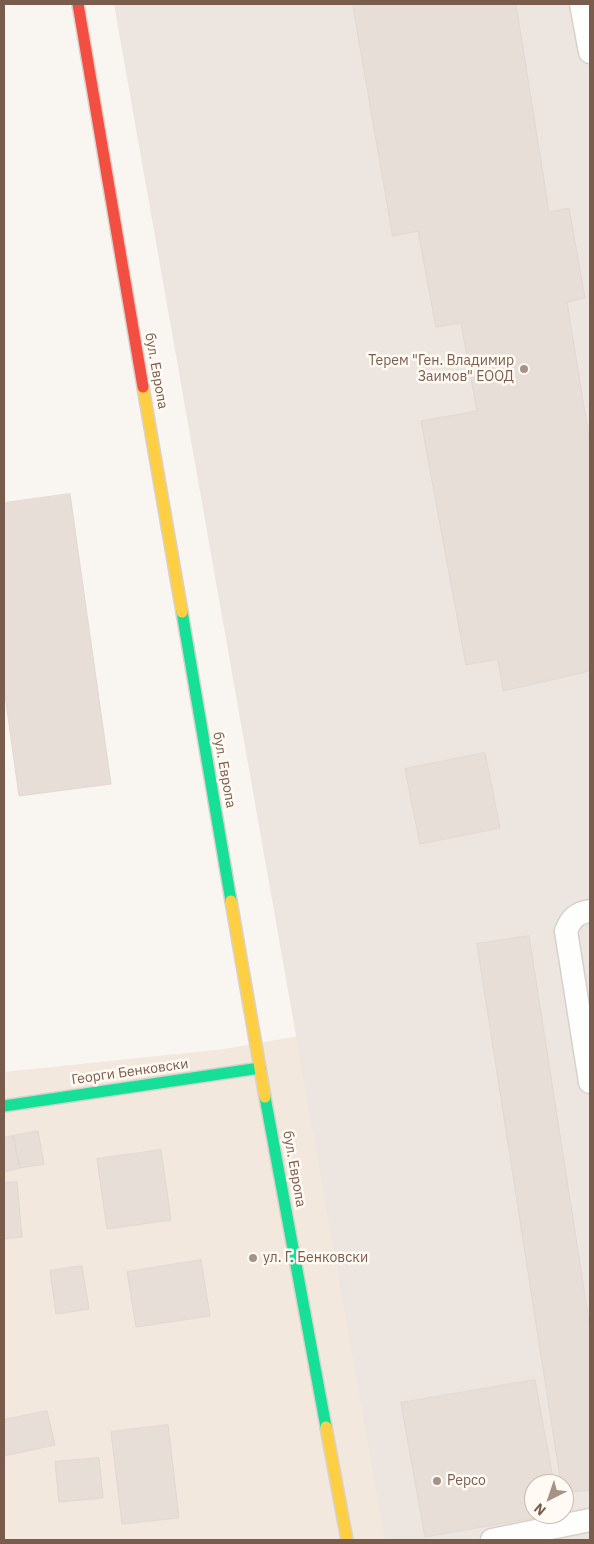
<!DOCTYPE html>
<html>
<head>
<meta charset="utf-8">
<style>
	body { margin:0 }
	#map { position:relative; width:594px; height:1544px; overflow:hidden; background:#f9f5f0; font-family:"IBM Plex Sans",sans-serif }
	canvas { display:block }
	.frame { position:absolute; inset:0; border:5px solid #7a5c4d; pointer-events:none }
	.north { position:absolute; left:524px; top:1474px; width:50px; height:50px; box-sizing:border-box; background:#fffaf3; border:1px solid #cabbb1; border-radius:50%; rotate:221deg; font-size:14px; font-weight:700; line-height:20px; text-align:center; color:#7a5c4d }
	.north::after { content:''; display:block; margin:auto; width:18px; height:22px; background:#a69286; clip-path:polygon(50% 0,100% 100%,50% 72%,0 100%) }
</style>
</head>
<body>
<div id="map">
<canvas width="594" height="1544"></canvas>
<div class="frame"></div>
<div class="north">N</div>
</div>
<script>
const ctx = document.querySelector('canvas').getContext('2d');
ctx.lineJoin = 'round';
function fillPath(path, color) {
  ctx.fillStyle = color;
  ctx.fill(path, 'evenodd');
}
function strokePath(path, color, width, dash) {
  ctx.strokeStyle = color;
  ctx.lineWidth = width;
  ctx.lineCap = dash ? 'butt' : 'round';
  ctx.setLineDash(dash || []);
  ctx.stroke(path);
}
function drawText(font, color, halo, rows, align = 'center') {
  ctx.font = font + ' "IBM Plex Sans",sans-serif';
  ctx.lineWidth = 5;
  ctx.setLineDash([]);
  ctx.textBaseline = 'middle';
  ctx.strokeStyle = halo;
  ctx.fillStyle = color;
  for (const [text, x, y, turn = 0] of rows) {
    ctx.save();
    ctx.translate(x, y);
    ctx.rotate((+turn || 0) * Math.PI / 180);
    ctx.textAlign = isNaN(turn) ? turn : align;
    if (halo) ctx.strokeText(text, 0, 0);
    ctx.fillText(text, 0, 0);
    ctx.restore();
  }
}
const residential = new Path2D(`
	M332,1030L415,1540H4V1072L225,1049Z`);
const industrial = new Path2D(`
	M114,4H590V1540H385ZM534,1484H564V1514H534Z`);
const building = new Path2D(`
	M353,4H516L549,212L569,208L585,298L567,302L590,444V671L503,691L498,659L466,665L421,421L477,411L461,323L436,327L418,231L393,236Z
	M70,494L111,784L19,796L4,688V503Z
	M485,753L500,828L420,844L405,769Z
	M529,936L590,1328V1490L564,1493V1484H561L477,944Z
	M38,1131L44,1164L20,1168L13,1136Z
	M13,1136L20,1168L4,1172V1138Z
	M161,1150L171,1220L107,1229L97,1159Z
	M17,1182L22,1237L4,1239V1183Z
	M201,1260L210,1316L136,1327L127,1272Z
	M82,1266L89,1309L56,1314L50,1271Z
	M535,1380L554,1484H534V1514H556L425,1537L401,1403Z
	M47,1411L55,1445L4,1456V1420Z
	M168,1425L179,1518L122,1524L111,1432Z
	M99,1458L103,1498L59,1502L55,1462Z`);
const lane = new Path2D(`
	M581,4L590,52
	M590,911C577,913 571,918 566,931L590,1082
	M492,1540L590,1520`);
const fast = new Path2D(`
	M182,612L231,901
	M265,1097L326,1427
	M4,1106L260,1068`);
const slow = new Path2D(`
	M143,387L182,612
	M231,901L265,1097
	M326,1427L347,1540`);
const jam = new Path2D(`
	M78,4L143,387`);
const markers = [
	[524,369,5,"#a69286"],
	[253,1258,5,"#a69286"],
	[437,1481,5,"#a69286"]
];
const poiNames = [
	["Терем \"Ген. Владимир",514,361,"right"],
	["Заимов\" ЕООД",514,377,"right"],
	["ул. Г. Бенковски",263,1258],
	["Pepco",447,1481]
];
const streetNames = [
	["бул. Европа",156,371,80],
	["бул. Европа",224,770,80],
	["Георги Бенковски",130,1072,-8],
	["бул. Европа",294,1169,80]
];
fillPath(residential, '#f2e8de');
fillPath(industrial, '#ede5e0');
fillPath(building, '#e6ded7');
strokePath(building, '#e2d8d2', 1);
strokePath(lane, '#d7d1cb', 25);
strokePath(fast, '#d9d2cb', 14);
strokePath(slow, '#d9d2cb', 14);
strokePath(jam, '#d9d2cb', 14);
strokePath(lane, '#fefefd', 22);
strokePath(fast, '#16e098', 11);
strokePath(slow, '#ffcf43', 11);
strokePath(jam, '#f24e42', 11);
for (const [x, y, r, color] of markers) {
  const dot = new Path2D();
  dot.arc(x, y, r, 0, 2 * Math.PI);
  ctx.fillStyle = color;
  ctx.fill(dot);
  strokePath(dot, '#fffaf3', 2);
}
drawText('14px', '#7a5c4d', '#fffaf3', poiNames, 'left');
drawText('14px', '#7a5c4d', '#fffaf3', streetNames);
</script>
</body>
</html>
